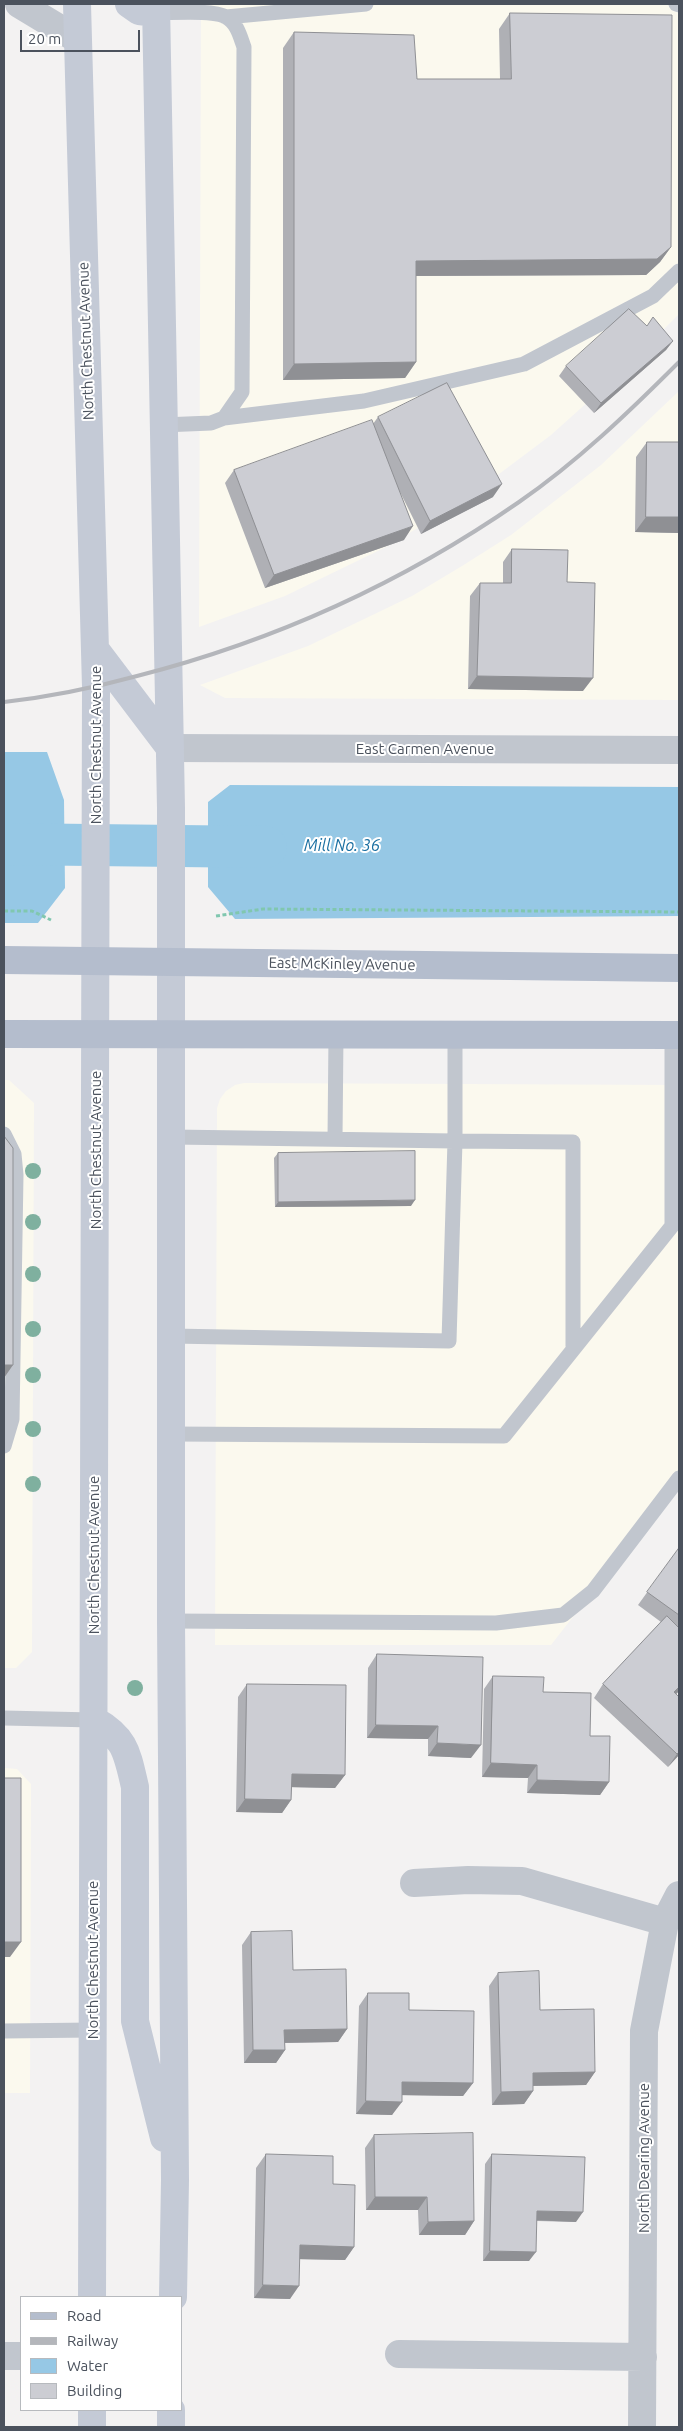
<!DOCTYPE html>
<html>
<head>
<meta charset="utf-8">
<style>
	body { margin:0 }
	#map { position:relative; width:683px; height:2431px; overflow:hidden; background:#f3f2f2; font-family:Ubuntu,sans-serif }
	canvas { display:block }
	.frame { position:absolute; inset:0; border:5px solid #4b525d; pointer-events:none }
	.legend { position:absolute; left:20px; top:2296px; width:162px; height:115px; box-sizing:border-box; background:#fff; border:1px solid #b7babe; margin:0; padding:6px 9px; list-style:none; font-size:15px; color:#4b525d }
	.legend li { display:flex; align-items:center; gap:10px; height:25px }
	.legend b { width:25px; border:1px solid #b7babe }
	.scale { position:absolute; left:20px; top:30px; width:120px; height:22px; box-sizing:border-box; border:2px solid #4b525d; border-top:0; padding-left:6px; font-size:15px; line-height:18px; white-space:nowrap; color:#4b525d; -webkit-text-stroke:4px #fff; paint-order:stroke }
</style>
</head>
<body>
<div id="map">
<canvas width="683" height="2431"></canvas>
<div class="frame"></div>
<ul class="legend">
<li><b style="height:6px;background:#b4bdcd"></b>Road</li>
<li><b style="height:6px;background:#b4b6bb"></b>Railway</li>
<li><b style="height:14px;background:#96c8e5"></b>Water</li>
<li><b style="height:14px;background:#cccdd3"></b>Building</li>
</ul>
<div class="scale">20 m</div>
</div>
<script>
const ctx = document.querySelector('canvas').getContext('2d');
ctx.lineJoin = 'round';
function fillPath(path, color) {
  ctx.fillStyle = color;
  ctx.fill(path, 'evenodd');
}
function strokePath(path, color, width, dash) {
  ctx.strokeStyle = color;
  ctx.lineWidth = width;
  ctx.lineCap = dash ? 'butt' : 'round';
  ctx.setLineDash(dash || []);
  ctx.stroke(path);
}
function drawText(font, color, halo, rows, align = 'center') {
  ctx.font = font + ' Ubuntu,sans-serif';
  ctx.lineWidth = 4;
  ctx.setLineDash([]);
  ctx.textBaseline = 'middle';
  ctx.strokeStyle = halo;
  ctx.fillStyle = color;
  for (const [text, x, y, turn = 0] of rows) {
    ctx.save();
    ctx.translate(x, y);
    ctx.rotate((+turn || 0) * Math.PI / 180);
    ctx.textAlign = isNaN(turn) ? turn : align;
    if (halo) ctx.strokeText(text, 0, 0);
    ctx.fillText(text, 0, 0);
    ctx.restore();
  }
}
const commercial = new Path2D(`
	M201,4H679V314L619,374L551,435L463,501L384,548L285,596L199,627Z
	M679,391V700L225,698L200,685L308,646L412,596L462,566L511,535L601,465Z
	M4,1080H9L34,1103L32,1652L16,1668H5V1768L17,1769L31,1784L30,2093H4Z
	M244,1083L679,1085V1481L551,1645H215L217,1108L220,1099L226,1091L235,1085Z`);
const water = new Path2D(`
	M4,752H47L64,800L65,888L38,923H4Z
	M230,785L679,787V916L235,919L208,887V802Z`);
const canal = new Path2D(`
	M4,844L266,847`);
const path = new Path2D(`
	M4,911H32L51,920
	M216,916L263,909L679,912`);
const service = new Path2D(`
	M676,4L679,5
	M156,13C173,13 213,9 226,17C237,23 240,36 244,47L242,392L224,418L211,423L163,425
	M226,17L366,4
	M224,418L364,401L524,364L653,296L679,271
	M455,1035V1141L573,1142V1346
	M4,1134L14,1154L16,1175L12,1419L4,1446
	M335,1139L336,1034
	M171,1336L449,1341L455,1141L172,1137
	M171,1434L504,1436L672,1226V1035
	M171,1621L496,1623L563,1615L593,1591L679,1478
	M4,1718L94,1720
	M4,2031L93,2030`);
const minor = new Path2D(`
	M19,4L77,39
	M170,748L679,750
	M414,1883L468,1880L522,1881L665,1922
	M399,2354L643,2357
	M4,2356H21
	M642,2427L644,2031L665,1922L679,1895`);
const secondary = new Path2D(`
	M77,4L96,687L92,2297
	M129,4L139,11L156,13
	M156,4L171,808V1621L175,2180L173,2297
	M95,649L170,748
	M94,1720C126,1738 127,1753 135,1787V2021L164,2138
	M92,2410V2427
	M171,2427V2410`);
const primary = new Path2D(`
	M4,960L679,968
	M4,1034L679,1035`);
const rail = new Path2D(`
	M4,702C49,697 93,688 137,676C274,641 402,583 519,502C577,462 629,412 679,362`);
const trees = [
	[33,1171],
	[33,1222],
	[33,1274],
	[33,1329],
	[33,1375],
	[33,1429],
	[33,1484],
	[135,1688]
];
const wall = new Path2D(`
	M510,13L671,247L660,262L646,275L416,276V362L405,378L283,380V48L294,32L417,79H500L499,29Z
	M647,326L673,341L666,350L594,413L559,376L566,366Z
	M378,417L493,497L421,534L400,492L404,540L265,588L225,483L234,470L373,424Z
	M647,442L679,533L635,532L636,457Z
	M512,549L567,582L583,691L468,689L470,596L480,583H503V562Z
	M278,1153L411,1206L275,1207L274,1158Z
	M679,1548V1691L676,1694L679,1697V1755L668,1767L594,1698L603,1684L661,1622L638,1605Z
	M377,1654L471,1758L428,1756V1739L367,1738L368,1668Z
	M493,1676L590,1736L609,1782L600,1795L527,1793L528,1778L482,1777L484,1689Z
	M247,1684L345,1775L335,1788L292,1787L291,1800L282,1813L236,1812L238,1697Z
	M251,1932L293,1970L347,2029L338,2042L285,2043V2050L276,2063H244L242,1945Z
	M498,1973L540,2010L595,2072L586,2085L533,2086V2091L524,2104L492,2105L489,1986Z
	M368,1993L409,2010L473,2083L463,2096L402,2095L392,2115L356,2114L359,2006Z
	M374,2135L474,2221L465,2235H419L418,2210H366L365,2148Z
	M266,2154L333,2184L354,2247L345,2260L300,2259L290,2299L254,2298L256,2168Z
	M492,2154L576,2222L537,2221L529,2261H483L485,2164Z`);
const shadedWall = new Path2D(`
	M671,247L660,262L646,275L405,276L416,261Z
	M673,341L666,350L594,413L601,403Z
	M416,362L405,378L283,380L294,364Z
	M502,484L493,497L421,534L430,521Z
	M646,517H679V533L635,532Z
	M413,526L404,540L265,588L274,575Z
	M477,676L593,678L583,691L468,689Z
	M415,1200L411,1206L275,1207L278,1202Z
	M4,1365H13L4,1378Z
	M679,1687V1691L665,1706L674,1692Z
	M376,1725L438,1726L428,1739L367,1738Z
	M437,1743L481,1745L471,1758L428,1756Z
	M679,1752V1755L668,1767L677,1754Z
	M491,1763L537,1765L528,1778L482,1777Z
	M292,1774L345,1775L335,1788L283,1787Z
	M537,1780L609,1782L600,1795L527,1793Z
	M245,1799L291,1800L282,1813L236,1812Z
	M4,1942H21L10,1957H4Z
	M347,2029L338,2042L275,2043L284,2030Z
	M253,2050H285L276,2063H244Z
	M595,2072L586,2085L524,2086L533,2073Z
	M402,2082L473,2083L463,2096L393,2095Z
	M533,2091L524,2104L492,2105L501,2092Z
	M366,2101L402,2102L392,2115L356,2114Z
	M375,2197H427L418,2210H366Z
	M537,2211L583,2212L576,2222L530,2220Z
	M474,2221L465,2235H419L428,2222Z
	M300,2245L354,2247L345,2260L291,2259Z
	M490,2251L536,2252L529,2261H483Z
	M263,2285L299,2286L290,2299L254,2298Z`);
const building = new Path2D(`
	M510,13L672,15L671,247L657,259L416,261V362L294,364V32L414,35L417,79H511Z
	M629,309L647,326L653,317L673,341L601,403L566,366Z
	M447,383L502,484L430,521L378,417Z
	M372,420L413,526L274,575L234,470Z
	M647,442H679V517H646Z
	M512,549L568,550L567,582L595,583L593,678L477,676L480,583H511Z
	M4,1136L13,1148V1365H4Z
	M415,1151V1200L278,1202V1153Z
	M679,1548V1615L647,1592Z
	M667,1616L679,1628V1687L674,1692L679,1697V1752L677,1754L603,1684Z
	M377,1654L483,1657L481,1745L437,1743L438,1726L376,1725Z
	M493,1676L544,1677L543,1692L591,1693L590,1736H610L609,1782L537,1780V1765L491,1763Z
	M247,1684L346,1685L345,1775L292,1774L291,1800L245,1799Z
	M4,1778H21V1942H4Z
	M292,1931L293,1970L346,1969L347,2029L284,2030L285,2050H253L251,1932Z
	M539,1971L540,2010L594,2009L595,2072L533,2073V2091L501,2092L498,1973Z
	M368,1993H409V2010L474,2011L473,2083L402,2082V2102L366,2101Z
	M473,2133L474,2221L428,2222L427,2197H375L374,2135Z
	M266,2154L333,2156V2184L355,2185L354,2247L300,2245L299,2286L263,2285Z
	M492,2154L585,2157L583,2212L537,2211L536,2252L490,2251Z`);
const streetNames = [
	["North Chestnut Avenue",86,341,-92],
	["North Chestnut Avenue",96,745,-90],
	["East Carmen Avenue",425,749],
	["East McKinley Avenue",342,964,1],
	["North Chestnut Avenue",96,1150,-90],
	["North Chestnut Avenue",94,1555,-90],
	["North Chestnut Avenue",93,1960,-90],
	["North Dearing Avenue",644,2158,-90]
];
const waterNames = [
	["Mill No. 36",342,846]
];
fillPath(commercial, '#fbf9ee');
fillPath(water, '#96c8e5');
strokePath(canal, '#96c8e5', 42);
strokePath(path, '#80c7af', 3, [4, 2.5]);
strokePath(service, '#c1c6ce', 15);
strokePath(minor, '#c1c6ce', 28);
strokePath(secondary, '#c4cad6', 28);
strokePath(primary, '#b4bdcd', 28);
strokePath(rail, '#b4b6bb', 4);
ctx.fillStyle = '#7fb09f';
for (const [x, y] of trees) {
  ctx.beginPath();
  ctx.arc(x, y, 8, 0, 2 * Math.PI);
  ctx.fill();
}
fillPath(wall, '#afb0b5');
fillPath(shadedWall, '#8f9094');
fillPath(building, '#cccdd3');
strokePath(building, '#8f9094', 1);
drawText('15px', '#4b525d', '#fff', streetNames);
drawText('italic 16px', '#1a6fa1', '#fff', waterNames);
</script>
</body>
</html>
